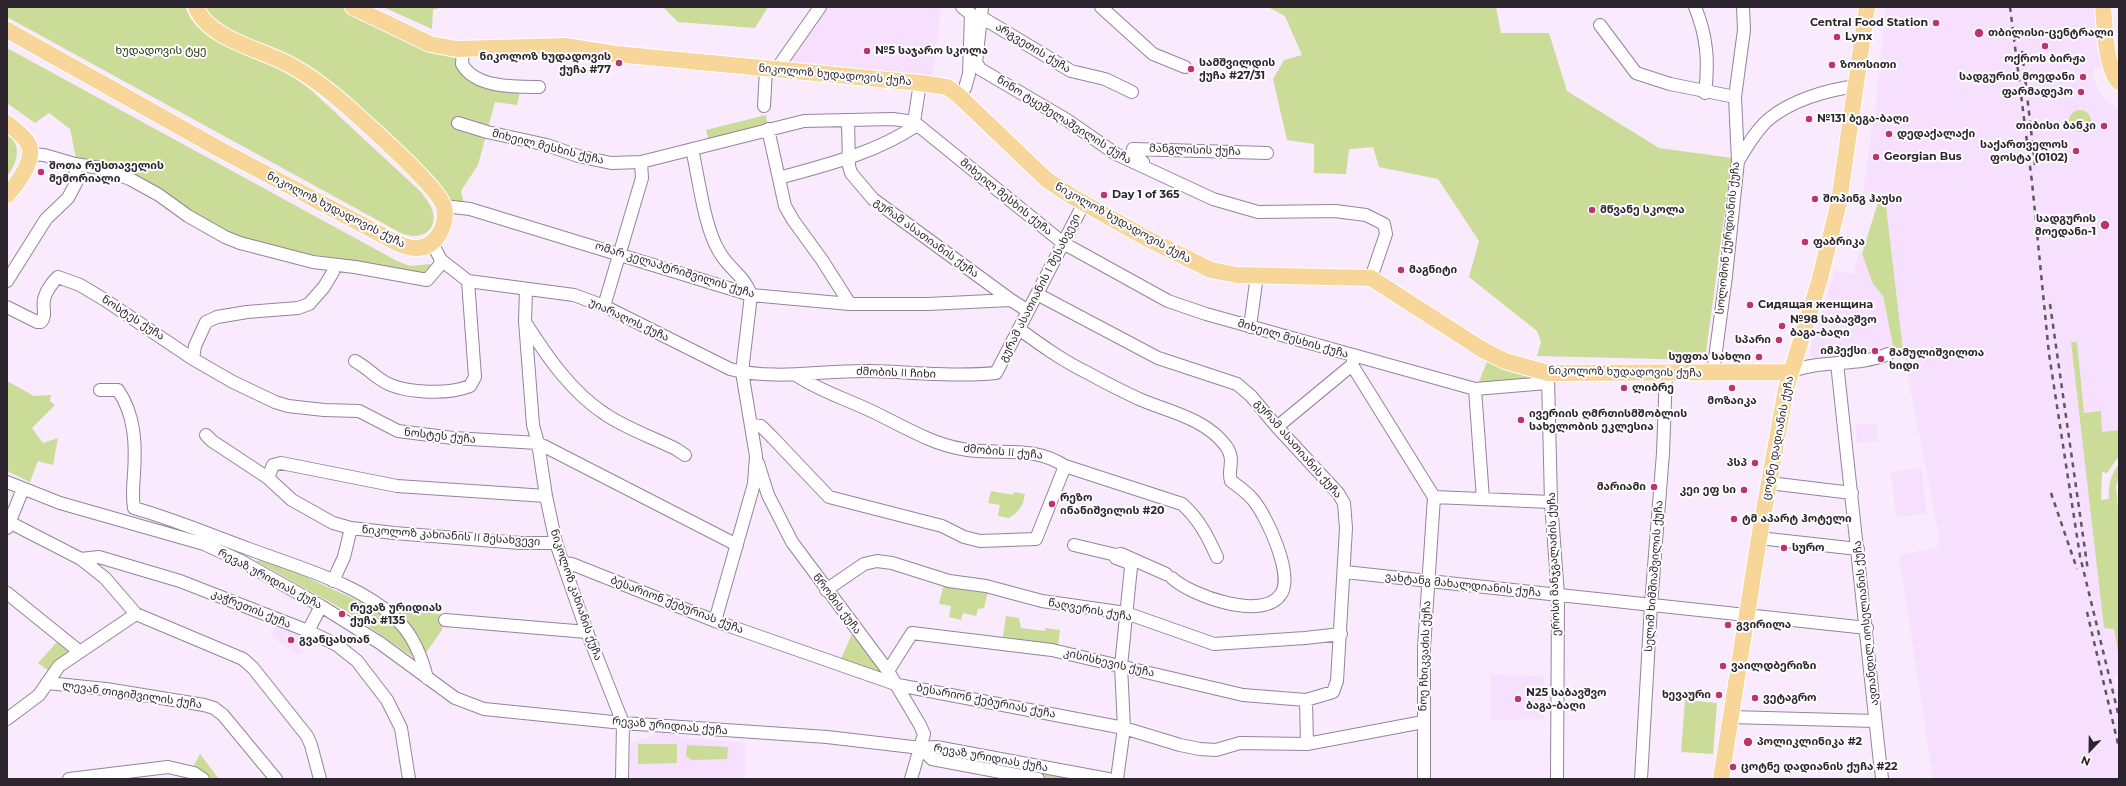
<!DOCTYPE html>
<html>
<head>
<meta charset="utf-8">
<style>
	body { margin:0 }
	#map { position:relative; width:2126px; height:786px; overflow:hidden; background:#f9eafe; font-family:Montserrat,sans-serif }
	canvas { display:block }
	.frame { position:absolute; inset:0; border:8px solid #2c252e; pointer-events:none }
	.north { position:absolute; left:2070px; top:730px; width:40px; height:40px; -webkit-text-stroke:3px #fdfdfd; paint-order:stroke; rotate:202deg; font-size:11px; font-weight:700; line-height:16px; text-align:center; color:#2c252e }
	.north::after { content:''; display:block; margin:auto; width:14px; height:18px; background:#2c252e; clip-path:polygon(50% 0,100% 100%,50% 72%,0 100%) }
</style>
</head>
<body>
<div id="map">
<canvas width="2126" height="786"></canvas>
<div class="frame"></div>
<div class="north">N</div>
</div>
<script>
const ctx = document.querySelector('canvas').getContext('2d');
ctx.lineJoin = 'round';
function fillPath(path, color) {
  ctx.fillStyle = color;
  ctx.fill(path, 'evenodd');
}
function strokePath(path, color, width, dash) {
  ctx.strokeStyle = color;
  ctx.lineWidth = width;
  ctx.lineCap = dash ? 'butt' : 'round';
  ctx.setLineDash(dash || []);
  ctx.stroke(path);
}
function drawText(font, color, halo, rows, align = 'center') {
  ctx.font = font + ' Montserrat,"Noto Sans Georgian",sans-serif';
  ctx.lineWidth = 4;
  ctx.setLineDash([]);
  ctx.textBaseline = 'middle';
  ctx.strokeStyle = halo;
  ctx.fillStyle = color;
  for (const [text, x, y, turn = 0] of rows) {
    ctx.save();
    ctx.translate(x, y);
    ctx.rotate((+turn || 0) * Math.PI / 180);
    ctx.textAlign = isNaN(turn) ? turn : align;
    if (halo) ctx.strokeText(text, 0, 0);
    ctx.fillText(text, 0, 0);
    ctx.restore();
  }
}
const built = new Path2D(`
	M824,7H941L933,77L790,64Z
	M1886,7H2100L2107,68H2094V78L2098,91L2104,99L2119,109V430L2102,432L2084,413L2077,342H2072L2104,628H2114L2119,657V673L2114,676L2119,698V779L1933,778L1899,555L1937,548L1939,537L1904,356L1817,360L1809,353L1835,270L1853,275L1859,253L1862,254L1873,284L1883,296L1893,348L1885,198L1878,202L1862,198L1876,104Z
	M1877,423L1878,441L1857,443L1856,425Z
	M1922,468L1927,514L1896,517L1891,471Z
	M276,624L308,638L302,648L304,650L300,654L297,655L292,650L271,637Z
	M1490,675L1543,676L1545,688L1544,719L1491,720Z
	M662,733L691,738L745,743V779H630L631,743Z`);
const green = new Path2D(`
	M7,7H185L191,19L201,30L292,76L310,89L422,193C425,198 430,204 432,209C439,232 420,241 401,233L7,17Z
	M196,7H353L456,49L465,69L521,87L517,105L495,102L478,165L461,191L464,204L447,206L342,98L235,40Z
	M383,7H441L433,10L432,29Z
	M663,7H768L755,28L678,22Z
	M1268,7H1496L1501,33H1549L1567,91L1659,148L1732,158L1705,360L1537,356L1541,342L1537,331L1469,277L1479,241L1438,179L1379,167L1373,147L1349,149L1346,174L1314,173V144L1287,140L1273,79L1284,60L1302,55L1285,16Z
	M7,48L397,261L410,266L430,264L432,267L424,274L275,248L242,239L76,158L70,129L49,113L35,123L7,103Z
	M2069 121a11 11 0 1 1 22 0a11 11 0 1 1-22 0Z
	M766,115L768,129L710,145L706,130Z
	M7,134C23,145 17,164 7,176Z
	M1885,198L1903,351H1894L1883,296L1873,284L1862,254L1878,202Z
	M2071,342H2077L2084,413L2101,411L2102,432L2119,430V456L2107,473L2102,472L2101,500L2109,499C2108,485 2111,474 2119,464V476L2116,486L2119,521V657L2114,629L2104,628Z
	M1489,357L1537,372L1536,382L1478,384Z
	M7,381L34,396L51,395L50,401L55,405L32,428L43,443L58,438L53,465L38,461L30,482L7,471Z
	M991,491L1013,495L1014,492L1025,494C1023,506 1020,511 1009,518L998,516L1000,505L988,503Z
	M266,559L376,609L398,627L419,661L346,611L256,561Z
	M944,583L988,591L984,608L978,609L976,616L963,613L961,620L949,617L951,606L939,604Z
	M368,595L403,609L444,615L442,630L425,654Z
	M1006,616L1019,618L1021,628L1045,631V628L1060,630L1058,645L1003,637Z
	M852,634L882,671L878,674L840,661Z
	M58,641L73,654L50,672L38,663Z
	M1685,700L1717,703L1713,754L1681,752Z
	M638,744H677V763L638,764Z
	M687,745L728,747L727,759L692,760L686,756Z
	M937,750L1089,779H1048L936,757Z
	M200,754L219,779H206L192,769Z`);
const minor = new Path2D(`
	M982,7L976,62L980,69L1067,120L1116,154L1213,199L1258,212L1335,211L1366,215L1384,224L1386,234L1371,278
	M1101,7L1153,54L1185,67
	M1695,7C1707,36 1709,62 1705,93
	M981,17L1071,71L1105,79L1132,92
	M1600,25L1636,73L1670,84L1735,97
	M463,50L462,64C475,88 515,87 539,87
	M776,70L820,7
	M958,95L965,88L969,74L971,14L962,7
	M764,106L766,69
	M848,120L849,166L851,173L873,199L1011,300
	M914,122L920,83
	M458,123L487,132L547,145L578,156L611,163L641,162L804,121L893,119L914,122L1063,243L1168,301L1206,314L1475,389L1547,383
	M768,129L785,206L793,220L822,260L850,304
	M692,149C699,179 704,228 720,253C730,270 744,275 751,295L742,372L756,456L754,484L715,621
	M30,154L44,155L75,164L100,168L130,179L159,195L188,216L225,237L240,243L313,262L355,267L427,280L439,266L441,260
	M1738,161C1747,147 1756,130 1769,119C1792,100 1827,90 1856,86
	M1143,162L1132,154L1133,149L1267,153
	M779,178C826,165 876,153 917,125
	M444,206L470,209L751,295L850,304H928L1011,300L1028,311
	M432,243L441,260L468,281L574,295L604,306L730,369C775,381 823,370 869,371C912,372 953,377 996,373L1084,203
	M7,281L46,219L68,198L76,183L75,164
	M526,289L525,321L533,425L538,443L546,496L556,543L587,632L623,723L622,779
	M604,306L642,178L641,162
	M7,307L37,322H41C47,315 42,308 44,300C45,293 52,282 58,277L80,285L105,300L193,359L233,382L275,402L288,406L324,410L359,411L398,431L453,438L538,443L737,545
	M525,322C546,355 571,392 605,414C625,428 654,438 676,449L685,455
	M1250,327L1257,275
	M1019,329C1041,345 1063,361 1088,373C1104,382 1122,391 1139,399C1169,412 1205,418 1226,446C1236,460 1227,470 1231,481C1239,487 1248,493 1254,501C1267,517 1294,575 1281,594C1263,622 1190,595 1172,578
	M193,359L195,346L206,322L217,317L247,312L298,308L309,304L324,287L333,272L334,265
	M355,361C366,367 371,373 380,379C400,394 448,395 470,386L475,377L468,281
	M1837,363L1880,763
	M1352,365L1434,497L1424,648V779
	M1790,372C1821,359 1857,367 1888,354
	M1713,373L1726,276L1738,161L1735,97L1744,30L1743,7
	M796,375C818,390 843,398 867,409C898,423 928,443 962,449C999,456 1031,444 1065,466L1182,504C1199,519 1208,537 1217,557
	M1548,377L1551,502L1558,595L1557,779
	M1475,389L1483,499
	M100,390H118C135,415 136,444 134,474C133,486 132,497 134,508C173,519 211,535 249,549C297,567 365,585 401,624C415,639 422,658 427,678
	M751,425L761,426L773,438L829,497L942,526L964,537L980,541L1036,539L1065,466
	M1277,427L1352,365L1354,358
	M206,435L212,441L268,478L292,500L333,523L351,528L394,533L520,543H556
	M758,463L768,495L792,542L888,671L920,725L924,734L911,779
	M268,478L273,465L281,463L397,486L546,496
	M7,482L60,503L204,544L241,561L321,606L380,643L455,698L484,709L623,723L827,737L921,748L936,747L1108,779
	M1769,483L1852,493
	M1434,497L1551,502
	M7,521L81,559L105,578L136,614L243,659L253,668L307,736L311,745L320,779
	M7,528L23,489
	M1759,538L1858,549
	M1074,545L1116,555
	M81,559L99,557L180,581L308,631L337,645L357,661L387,700L401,728L409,779
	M563,563L572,564L715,621L898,685L1124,728L1180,745L1200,749L1216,750L1240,743L1307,744L1423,722
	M1345,572L1867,628
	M333,581L344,557L351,528
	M826,590L864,564L877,561L892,563L949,581L986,586L1042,601L1126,613L1214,644L1305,638L1341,634
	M7,593L80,652
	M445,620L587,632
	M308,631L321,606
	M888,671L912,633L1052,650L1243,695L1306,700L1333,692L1337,681L1346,528L1344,503L1338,493L1277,427L1251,396L1237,384L1158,358L1037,294
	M47,683L106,689L204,705L214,708L223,715L276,779
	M1306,700L1307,744
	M1730,717L1875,721
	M7,719L39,695L59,666L136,614
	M921,748L932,759L1038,779
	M1881,768L1882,779
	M69,779L168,767L194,773L203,779
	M1117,779L1124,728L1121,666L1131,567L1129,563L1116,558V555L1121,554L1166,574
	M1641,779L1651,605L1663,453L1666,373`);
const major = new Path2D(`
	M353,7L430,44L456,49L565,46L616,54L920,83L947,87L958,95L1047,180L1073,197L1148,239L1211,270L1237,275L1371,278L1483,350L1505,361L1548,373L1790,372
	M2103,7C2105,26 2105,68 2119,82
	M7,30L221,150L395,242C402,245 408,248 415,248C436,249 448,225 444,207C439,187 366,124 348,107C330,91 312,77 292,66C264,50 207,39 196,7
	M7,123C14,129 25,136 29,145C35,161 17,184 7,195
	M1721,779L1759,538L1786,389L1819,282L1839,202L1867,7`);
const rail = new Path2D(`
	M2010,7L2032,182L2049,354L2080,556L2119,717
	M2022,51L2035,165
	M2050,304L2088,571
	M2051,493L2077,569
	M2087,612L2119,748`);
const markers = [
	[1936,23,4,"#bd336d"],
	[1979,33,5,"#bd336d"],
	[1837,37,4,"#bd336d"],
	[2045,46,4,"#bd336d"],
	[867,51,4,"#bd336d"],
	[619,63,4,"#bd336d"],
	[1832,65,4,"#bd336d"],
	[1191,69,4,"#bd336d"],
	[2083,77,4,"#bd336d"],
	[2081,92,4,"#bd336d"],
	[1809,119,4,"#bd336d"],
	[2104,126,4,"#bd336d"],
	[1889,134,4,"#bd336d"],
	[2076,151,4,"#bd336d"],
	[1876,157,4,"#bd336d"],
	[41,172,4,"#bd336d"],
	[1104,195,4,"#bd336d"],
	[1815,199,4,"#bd336d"],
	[1592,210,4,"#bd336d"],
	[2105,225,5,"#bd336d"],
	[1805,242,4,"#bd336d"],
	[1401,270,4,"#bd336d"],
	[1750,305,4,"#bd336d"],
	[1782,326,4,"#bd336d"],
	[1779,340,4,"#bd336d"],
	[1875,351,4,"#bd336d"],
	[1759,357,4,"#bd336d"],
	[1881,359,4,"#bd336d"],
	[1624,388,4,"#bd336d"],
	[1732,388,4,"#bd336d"],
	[1521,420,4,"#bd336d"],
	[1755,463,4,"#bd336d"],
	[1654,487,4,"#bd336d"],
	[1744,490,4,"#bd336d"],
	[1052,504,4,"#bd336d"],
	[1734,519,4,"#bd336d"],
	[1784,548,4,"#bd336d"],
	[342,614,4,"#bd336d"],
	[1728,625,4,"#bd336d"],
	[291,640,4,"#bd336d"],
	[1723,666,4,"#bd336d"],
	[1719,695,4,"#bd336d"],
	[1755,698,4,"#bd336d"],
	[1518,699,4,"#bd336d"],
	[1748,742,5,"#bd336d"],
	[1733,767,4,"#bd336d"]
];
const poiNames = [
	["Central Food Station",1928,23,"right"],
	["თბილისი-ცენტრალი",1988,33],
	["Lynx",1845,37],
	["№5 საჯარო სკოლა",875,51],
	["ნიკოლოზ ხუდადოვის",611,57,"right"],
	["ქუჩა #77",611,70,"right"],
	["ოქროს ბირჟა",2045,59,"center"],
	["სამშვილდის",1199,63],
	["ქუჩა #27/31",1199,76],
	["ზოოსითი",1840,65],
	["სადგურის მოედანი",2075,77,"right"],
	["ფარმადეპო",2073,92,"right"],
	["№131 ბეგა-ბაღი",1817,119],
	["თიბისი ბანკი",2096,126,"right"],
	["დედაქალაქი",1897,134],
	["საქართველოს",2068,145,"right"],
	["ფოსტა (0102)",2068,158,"right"],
	["Georgian Bus",1884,157],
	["შოთა რუსთაველის",49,166],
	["მემორიალი",49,179],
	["Day 1 of 365",1112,195],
	["შოპინგ ჰაუსი",1823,199],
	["მწვანე სკოლა",1600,210],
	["სადგურის",2096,219,"right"],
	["მოედანი-1",2096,232,"right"],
	["ფაბრიკა",1813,242],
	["მაგნიტი",1409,270],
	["Сидящая женщина",1758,305],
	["№98 საბავშვო",1790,320],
	["ბაგა-ბაღი",1790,333],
	["სპარი",1771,340,"right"],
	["იმპექსი",1867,351,"right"],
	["მამულიშვილთა",1889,353],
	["ხიდი",1889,366],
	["სუფთა სახლი",1751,357,"right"],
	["ლიბრე",1632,388],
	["მოზაიკა",1732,401,"center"],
	["ივერიის ღმრთისმშობლის",1529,414],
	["სახელობის ეკლესია",1529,427],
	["პსპ",1747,463,"right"],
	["მარიამი",1646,487,"right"],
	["კეი ეფ სი",1736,490,"right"],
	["რეზო",1060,498],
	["ინანიშვილის #20",1060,511],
	["ტმ აპარტ ჰოტელი",1742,519],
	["სურო",1792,548],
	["რევაზ ურიდიას",350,608],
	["ქუჩა #135",350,621],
	["გვირილა",1736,625],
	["გვანცასთან",299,640],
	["ვაილდბერიზი",1731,666],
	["N25 საბავშვო",1526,693],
	["ბაგა-ბაღი",1526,706],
	["ხევაური",1711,695,"right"],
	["ვეტაგრო",1763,698],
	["პოლიკლინიკა #2",1757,742],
	["ცოტნე დადიანის ქუჩა #22",1741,767]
];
const streetNames = [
	["არგვეთის ქუჩა",1033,48,31],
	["ნიკოლოზ ხუდადოვის ქუჩა",835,75,5],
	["ნინო ტყეშელაშვილის ქუჩა",1064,120,32],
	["მიხეილ მესხის ქუჩა",548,147,14],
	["მანგლისის ქუჩა",1195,150,2],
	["მიხეილ მესხის ქუჩა",1006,197,39],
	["ნიკოლოზ ხუდადოვის ქუჩა",336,210,27],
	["ნიკოლოზ ხუდადოვის ქუჩა",1123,223,29],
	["გურამ ასათიანის ქუჩა",926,238,36],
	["სოლომონ ქურდიანის ქუჩა",1728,238,-84],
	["ომარ კელაპტრიშვილის ქუჩა",675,270,17],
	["გურამ ასათიანის I შესახვევი",1040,288,-63],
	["ნოსტეს ქუჩა",133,318,33],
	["უიარაღოს ქუჩა",629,320,25],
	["მიხეილ მესხის ქუჩა",1293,339,16],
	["ნიკოლოზ ხუდადოვის ქუჩა",1625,372,1],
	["ძმობის II ჩიხი",896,373,2],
	["ნოსტეს ქუჩა",440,436,6],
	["ცოტნე დადიანის ქუჩა",1778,438,-79],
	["გურამ ასათიანის ქუჩა",1298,449,49],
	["ძმობის II ქუჩა",1003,452,5],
	["ნიკოლოზ კახიანის II შესახვევი",451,536,4],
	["ეროსი მანჯგალაძის ქუჩა",1554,564,-92],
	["სელიმ ხიმშიაშვილის ქუჩა",1654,576,-86],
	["რევაზ ურიდიას ქუჩა",270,579,28],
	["ვახტანგ მახალდიანის ქუჩა",1463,585,6],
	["ნიკოლოზ კახიანის ქუჩა",576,595,71],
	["წრომის ქუჩა",837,604,53],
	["ბესარიონ ქებურიას ქუჩა",677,605,21],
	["კაჭრეთის ქუჩა",251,609,22],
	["წაღვერის ქუჩა",1090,610,10],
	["ავთანდილ იოსელიანის ქუჩა",1866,623,-96],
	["ნოე ჩხიკვაძის ქუჩა",1425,656,-88],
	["კისისხევის ქუჩა",1109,663,13],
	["ლევან თიგიშვილის ქუჩა",132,695,8],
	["ბესარიონ ქებურიას ქუჩა",986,701,11],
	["რევაზ ურიდიას ქუჩა",670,726,5],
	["რევაზ ურიდიას ქუჩა",991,758,10]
];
const parkNames = [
	["ხუდადოვის ტყე",161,51]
];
fillPath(built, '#f6e0fe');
fillPath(green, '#cadc97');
strokePath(minor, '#95849a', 14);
strokePath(major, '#fff', 18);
strokePath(minor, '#fff', 12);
strokePath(major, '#f8d69a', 16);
strokePath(rail, '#5f5662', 2.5, [5, 5]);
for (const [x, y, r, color] of markers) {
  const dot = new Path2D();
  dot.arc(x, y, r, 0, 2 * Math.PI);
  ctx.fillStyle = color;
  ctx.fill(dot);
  strokePath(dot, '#fdfdfd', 1.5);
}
drawText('bold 11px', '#2c252e', '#fdfdfd', poiNames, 'left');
drawText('11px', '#2c252e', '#fdfdfd', streetNames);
drawText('11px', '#29300e', '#fdfdfd', parkNames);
</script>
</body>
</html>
